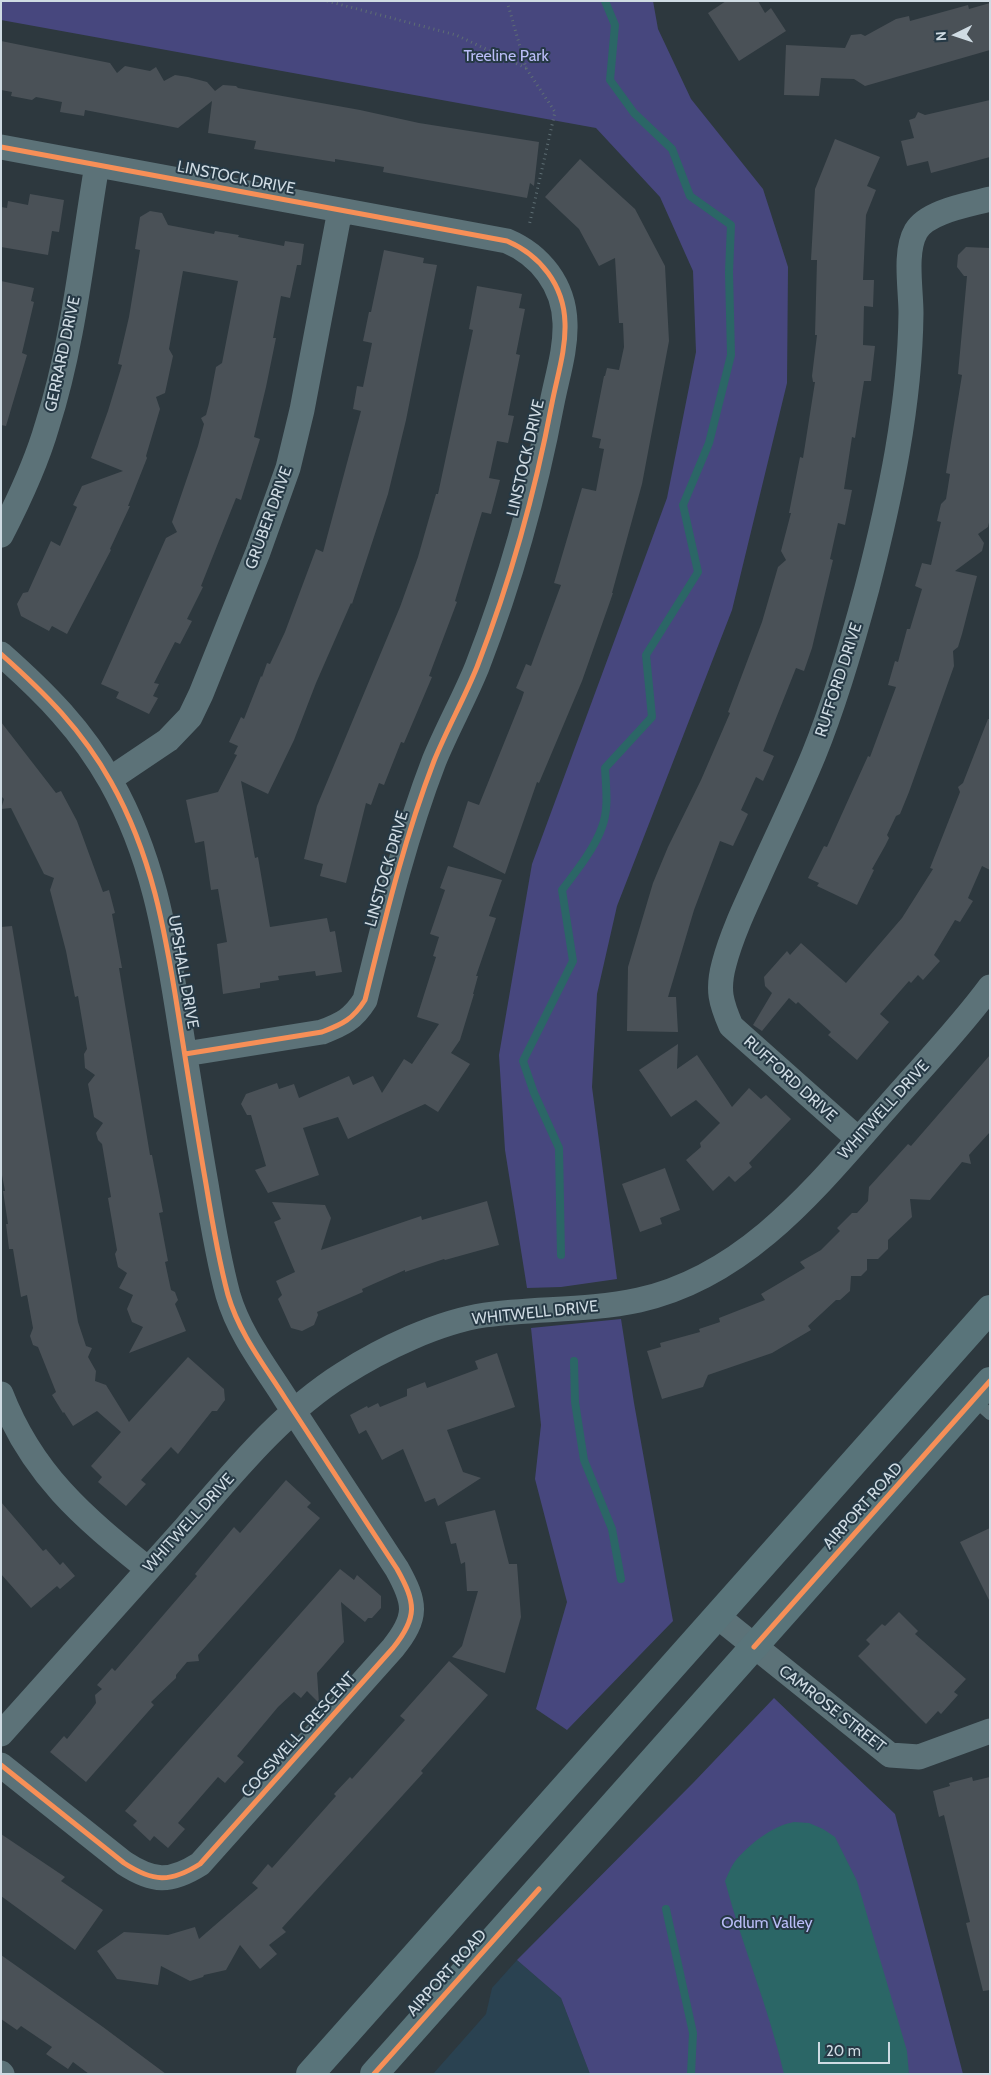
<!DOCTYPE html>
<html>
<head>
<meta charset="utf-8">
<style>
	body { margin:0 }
	#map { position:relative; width:991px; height:2075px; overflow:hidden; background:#2d383e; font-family:Cabin,sans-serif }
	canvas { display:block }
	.frame { position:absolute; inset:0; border:2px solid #cfdbe3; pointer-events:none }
	.north { position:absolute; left:931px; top:10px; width:50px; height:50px; -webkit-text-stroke:4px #263945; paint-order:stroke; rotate:266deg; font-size:14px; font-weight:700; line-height:20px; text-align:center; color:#cfdbe3 }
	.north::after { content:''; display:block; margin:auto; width:18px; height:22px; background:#cfdbe3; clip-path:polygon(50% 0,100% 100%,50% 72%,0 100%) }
	.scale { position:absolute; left:818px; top:2042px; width:72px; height:22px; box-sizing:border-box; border:2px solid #cfdbe3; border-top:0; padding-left:6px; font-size:15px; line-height:18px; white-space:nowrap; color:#cfdbe3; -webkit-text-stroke:4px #263945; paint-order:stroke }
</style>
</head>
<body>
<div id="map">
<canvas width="991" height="2075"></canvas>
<div class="frame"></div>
<div class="north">N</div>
<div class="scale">20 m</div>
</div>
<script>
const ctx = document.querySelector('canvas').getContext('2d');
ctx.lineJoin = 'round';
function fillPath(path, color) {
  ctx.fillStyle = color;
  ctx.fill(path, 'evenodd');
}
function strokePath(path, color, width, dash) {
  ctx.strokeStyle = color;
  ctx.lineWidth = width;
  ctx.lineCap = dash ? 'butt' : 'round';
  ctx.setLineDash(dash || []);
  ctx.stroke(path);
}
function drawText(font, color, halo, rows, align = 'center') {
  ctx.font = font + ' Cabin,sans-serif';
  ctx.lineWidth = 4;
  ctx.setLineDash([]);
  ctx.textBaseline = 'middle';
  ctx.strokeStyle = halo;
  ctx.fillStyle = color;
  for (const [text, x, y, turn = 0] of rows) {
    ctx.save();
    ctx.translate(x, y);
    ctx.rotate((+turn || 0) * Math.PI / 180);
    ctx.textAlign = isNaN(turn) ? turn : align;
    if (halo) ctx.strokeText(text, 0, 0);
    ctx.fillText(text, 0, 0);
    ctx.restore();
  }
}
const built = new Path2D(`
	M517,1960L561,1998L590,2074H433L486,2014L492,1988Z`);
const green = new Path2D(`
	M1,1H653L658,29L691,99L763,189L788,267L787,383L732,610L617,906L597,994L592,1087L617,1279L561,1287L527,1288L505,1150L499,1055L532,864L667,498L696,352L693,271L660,197L596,128L1,20Z
	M621,1319L634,1403L673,1621L567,1730L536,1709L567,1602L535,1479L541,1425L531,1328Z
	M774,1698L895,1814L963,2074H590L561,1998L517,1960L694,1782Z`);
const water = new Path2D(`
	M794,1822L809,1823L823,1829L835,1837L857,1881L907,2051L909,2074H784C769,2008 742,1946 725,1881C728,1875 731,1866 736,1860C751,1843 772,1826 794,1822Z`);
const stream = new Path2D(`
	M561,1255L559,1148L534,1093L523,1061L573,961L562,890C575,873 595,848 602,827C609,809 606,788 605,768L652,717L646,655L698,572L683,505L709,443L731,355L729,272L731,225L690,196L672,149L634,113L610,80L615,25L605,1
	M574,1361L575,1402L584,1460L612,1529L621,1579
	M666,1909L693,2033L691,2074`);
const building = new Path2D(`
	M726,1H758L765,13L771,8L786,31L739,61L708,13Z
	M990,3V50L865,86L854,79L821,78L819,96L784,95L786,45L845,48L851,35L861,34L865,36L896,19L909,16L910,21L968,5L969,9Z
	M1,41L110,63L117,73L125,66L150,71L156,67L164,81L175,75L188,77L207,82L215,91L223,85L236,86L238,88L360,110L419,123L539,142L534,186L530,183L527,198L383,172L384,167L335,159V162L254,149L256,141L208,133L212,101L178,128L85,110L84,116L60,112L62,102L36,97L32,100L11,96L12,92L1,90Z
	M990,100V157L931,173L928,161L907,166L901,141L914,138L909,120L915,118L918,112L925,115Z
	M835,139L880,157L867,186L876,190L866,215L863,280H874L873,307L864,306L863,345L875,346L871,381H864L855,438L852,437L844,489L852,490L845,525L838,523L830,559L833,560L812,648L804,671L796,668L763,751L774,756L763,781L756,777L741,810L748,814L733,846L720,841L694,910L668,997H676L678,1032L627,1031L628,967L653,883L668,847L701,780L730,713L728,712L762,622L778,567L786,560L781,551L791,513H789L800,457L803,458L815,382H813L812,376L817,335H815L817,260H811L815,189Z
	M580,159L635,209L665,266L669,341L642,484L612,593H613L582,681L539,783L537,782L505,874L453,847L468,801L479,805L521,701L524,692L516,688L526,664L531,666L561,585L554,583L582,488L596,491L604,449L599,448L601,439L592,437L604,376H605L607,368L619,370L624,347L623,323H619L615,258L599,266L579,229L545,197Z
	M30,194L64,200L59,232L52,231L48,255L1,247V207L7,208L8,201L28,205Z
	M150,211L162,213L168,225L214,234L215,231L239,235L238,237L284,246L285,241L304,244L301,265H297L290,298L281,296L273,338H276L266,387L254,437L260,439L241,500L236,498L201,586L203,587L187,619L192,621L180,644L175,642L154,683L159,684L153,696L158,698L149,714L116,698L119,692L101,684L166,538L177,532L172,522L198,446L204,424L201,418L206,415L209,404L216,367L222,363L238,281L183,271L169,349L173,356L165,393L156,397L160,409L146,456L147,458L128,506H130L110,549L111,550L67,634L52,626L49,631L21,616L17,604L23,593L28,592L51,541L60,546L77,507L73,505L82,486L123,471L91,458L108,411L122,365L118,364L129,317L140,250L135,249L140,217Z
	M966,247L990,248V518L988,527L978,534L984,543L982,551L955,571L977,576L962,634L958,647L953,651L954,666L909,792L900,814L896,816L887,835L889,838L885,846L872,869L874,870L857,905L817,886L819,883L808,878L824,846L827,847L868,756L870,757L896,687L888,685L895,661L898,662L907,629H910L922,589L915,586L922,563L931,565L941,522L937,521L941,504L946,499L950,474L946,473L962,375L958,374L967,276H964L957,267L958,255Z
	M384,250L424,258L423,263L437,265L406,420L388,494L352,604L351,603L316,683L294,740L268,794L241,781L255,858L258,857L270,927L327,918L330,932L335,931L342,972L316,976L315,971L278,976L279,980L260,983V988L223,994L217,944L227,942L218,889L211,890L204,841L195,843L186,800L218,792L237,755L234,754L238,746L229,742L241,717L244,719L261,676L262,677L267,663L270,664L285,632L316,549L323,552L361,411L353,409L357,386L363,387L372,343L363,341L369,312H371Z
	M1,281L34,288L31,301L34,302L22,353L27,355L6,426L1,425Z
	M477,286L522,294L519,308L525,309L516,354L520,355L508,415L514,416L508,443L497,441L489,478L500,480L491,514L482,512L455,601L457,602L429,676L432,677L404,743L401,742L384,785L379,783L371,805L366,803L346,883L320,876L323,864L304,859L317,806L400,607L418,557L436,494H438L473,330L469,329Z
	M988,719H990V870L982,866L968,898L973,901L960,922L955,920L934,955L940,961L923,980L918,975L911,983L909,981L880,1014L889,1022L857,1060L828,1035L831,1032L798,1002L796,1004L789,998L762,1031L753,1025L772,993L765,986L764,977L787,951L790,955L801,943L846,983L902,918L933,869L930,868L960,792L958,787L963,783Z
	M1,722L56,793L61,791L77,821L103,892L109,890L115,913L112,914L122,968H119L150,1155H152L163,1212L159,1213L168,1261L165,1262L171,1290L175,1292L178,1300L175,1304L186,1331L129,1353L143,1327L132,1322L127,1309L133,1295L119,1288L127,1273L118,1267L115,1254L117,1250L108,1198L111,1197L102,1144L98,1140L96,1133L103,1123L94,1117L88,1084L95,1075L85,1068L84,1054L87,1049L78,996L75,997L66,951L50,890L54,878L44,874L11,808L1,809L4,799L1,796Z
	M448,866L502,880L489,916L496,918L476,976H478L473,994H474L460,1040L451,1053L470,1064L438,1112L425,1104L348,1139L338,1117L303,1128L319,1175L268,1193L255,1170L266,1166L251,1115H247L241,1104L246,1094L277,1083L279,1089L294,1084L299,1098L349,1076L353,1085L373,1076L382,1093L404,1059L412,1064L439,1024L417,1017L436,957L433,956L439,937L430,934L445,890L440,888Z
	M12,926L78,1322L86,1346L92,1348L88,1357L96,1371L95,1381L106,1385L129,1422L188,1357L224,1389L225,1400L217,1411H212L178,1454L171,1447L141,1480L146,1484L126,1506L98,1482L102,1477L91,1466L121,1432L97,1411L73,1426L64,1412L63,1413L52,1395L56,1392L38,1347L33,1345L30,1336L33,1328L27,1295L21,1297L13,1249H9L6,1224H8L3,1191H5L1,1170V927Z
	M678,1044L677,1069L697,1055L732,1107L749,1088L761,1099L766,1095L791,1119L749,1163L752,1167L735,1182L729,1176L713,1191L686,1160L701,1147L700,1143L720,1123L696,1100L671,1117L639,1070Z
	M990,1055V1132L969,1155L971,1164L962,1162L930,1200L910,1199L912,1217L888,1240V1249L878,1259H867V1270L861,1276H851L850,1291L840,1300H836L808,1326L811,1330L772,1353L708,1375L703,1387L662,1399L647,1351L661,1347L660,1343L700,1332L699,1329L720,1322L719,1318L765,1300L761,1294L805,1268L800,1262L821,1250L840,1231L837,1228L852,1213H857L868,1201L869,1187L908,1144L911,1146Z
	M665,1168L680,1210L660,1218L662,1224L640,1232L622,1184Z
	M487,1201L499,1245L445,1260L444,1259L405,1272V1270L362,1289L363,1292L317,1312L318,1315L314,1325L302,1331L291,1328L278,1299L282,1295L276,1281L295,1272L274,1222L281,1219L272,1202L325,1205L331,1218L321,1250L421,1216L422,1220Z
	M497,1353L515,1407L447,1430L463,1472L481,1478L438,1506L435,1498L425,1502L403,1449L382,1460L366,1430L359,1434L350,1415L367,1406L368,1408L378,1403L380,1407L407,1396V1389L425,1382L427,1388L478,1369L475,1361Z
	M286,1480L311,1503L307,1507L320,1518L198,1655L199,1661L187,1662L176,1675V1678L151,1702L154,1705L86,1782L50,1752L64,1736L67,1739L91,1710L96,1703L95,1695L102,1689L97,1685L112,1668L115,1671L197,1576L195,1574L234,1527L240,1533Z
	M1,1502L43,1551L46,1549L60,1565L63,1562L75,1576L60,1589L57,1586L31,1608L1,1574Z
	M495,1510L509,1564H517L521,1617L505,1673L452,1657L462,1646L478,1591H467L465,1562L461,1564L456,1543L451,1544L445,1522Z
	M990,1528V1602L960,1542Z
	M340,1569L354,1580L357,1575L381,1596V1608L372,1618H368L365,1622L341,1602L344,1642L317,1673L319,1703L307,1691L301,1698L294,1692L278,1707L237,1756L244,1762L225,1783L218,1777L178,1823L185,1829L168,1848L154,1836L150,1841L133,1825L137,1821L125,1811Z
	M899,1612L918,1631L915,1634L966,1679L954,1692L958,1695L941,1714L938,1711L926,1724L858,1656L870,1644L866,1640L882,1624L885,1626Z
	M449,1661L488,1695L421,1771L423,1773L282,1928L286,1932L269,1945L277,1954L260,1969L240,1945L226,1970L204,1975L203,1977L190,1981L161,1966L158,1985L117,1979L97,1951L124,1932L168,1935L195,1927L199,1939L258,1888L252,1883L268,1864L272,1868L336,1796L334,1794L350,1777L352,1779L405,1720L400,1716Z
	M972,1777L973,1781L990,1777V1990L983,1991L966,1923L970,1922L960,1881L944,1815L939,1817L933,1791L950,1786L949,1783Z
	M1,1834L65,1877L61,1881L103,1910L75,1950L1,1896Z
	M1,1955L103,2027L166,2074H89L73,2062L68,2069L46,2054L52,2047L21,2026L17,2030L1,2019Z`);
const path = new Path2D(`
	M327,1L456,35L526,68
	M507,1L526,68L555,112L529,226`);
const service = new Path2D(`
	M973,1399L990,1414`);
const minor = new Path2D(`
	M1,147L507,241C540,255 564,285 565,323C566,350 557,377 552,403C535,493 510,582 477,667C464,699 447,729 434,761C404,839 385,919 365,1000C353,1019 343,1024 322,1032L185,1054
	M1,535C19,500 36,464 47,426C74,342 82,252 97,165
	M1,654C45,693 82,730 111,782C152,855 165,930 178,1012C187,1069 196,1127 206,1184C212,1221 218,1258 228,1295C239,1333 264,1365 285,1398C322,1455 360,1512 397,1569C416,1603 418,1617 393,1648L200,1864C170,1883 153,1882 124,1863L1,1765
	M110,779L168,740L190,717L201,694L258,552L288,468L302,410L340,210
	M858,1139L731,1026C721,1003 717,990 724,964C731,937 744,909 756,883C775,840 796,798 814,754C836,700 852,644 867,588C890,499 910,405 911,313C911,289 904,252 916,231C928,211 969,205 990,199
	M1,1394C32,1474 83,1517 148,1569
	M717,1616L890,1755L919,1757L990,1731
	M1,1734C63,1665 124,1596 186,1527C233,1473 281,1413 343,1374C382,1349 438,1322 485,1315C536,1308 588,1311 639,1300C748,1276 819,1184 889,1105C923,1066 959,1029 990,987
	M1,2073L2,2074`);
const secondary = new Path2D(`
	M310,2074L990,1309
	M374,2074L990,1381`);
const cycleway = new Path2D(`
	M1,147L507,241C540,255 564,285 565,323C566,350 557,377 552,403C535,493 510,582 477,667C464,699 447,729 434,761C404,839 385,919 365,1000C353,1019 343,1024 322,1032L185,1054
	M1,654C45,693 82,730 111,782C152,855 165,930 178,1012C187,1069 196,1127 206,1184C212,1221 218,1258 228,1295C239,1333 264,1365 285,1398C322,1455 360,1512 397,1569C416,1603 418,1617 393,1648L200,1864C170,1883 153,1882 124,1863L1,1765
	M754,1647L990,1381
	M374,2074L539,1889`);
const parkNames = [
	["Treeline Park",506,56],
	["Odlum Valley",767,1923]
];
const streetNames = [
	["LINSTOCK DRIVE",236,178,11],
	["GERRARD DRIVE",63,354,-78],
	["LINSTOCK DRIVE",526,458,-77],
	["GRUBER DRIVE",269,518,-70],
	["RUFFORD DRIVE",839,680,-72],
	["LINSTOCK DRIVE",387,869,-74],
	["UPSHALL DRIVE",183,972,80],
	["RUFFORD DRIVE",790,1079,42],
	["WHITWELL DRIVE",884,1110,-48],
	["WHITWELL DRIVE",535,1313,-6],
	["AIRPORT ROAD",863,1506,-48],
	["WHITWELL DRIVE",189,1523,-48],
	["CAMROSE STREET",832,1709,38],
	["COGSWELL CRESCENT",299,1735,-48],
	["AIRPORT ROAD",447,1973,-48]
];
fillPath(built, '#2a4251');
fillPath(green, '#47477e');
fillPath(water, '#2b6666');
strokePath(stream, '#2b6666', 8);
fillPath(building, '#4a5157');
strokePath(path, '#5e6e74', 3, [1, 4]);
strokePath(service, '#5c7278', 12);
strokePath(minor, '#5c7278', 25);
strokePath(secondary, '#59747a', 28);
strokePath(cycleway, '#f78f57', 5);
drawText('16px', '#babdf7', '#263945', parkNames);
drawText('16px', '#cfdbe3', '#263945', streetNames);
</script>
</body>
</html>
